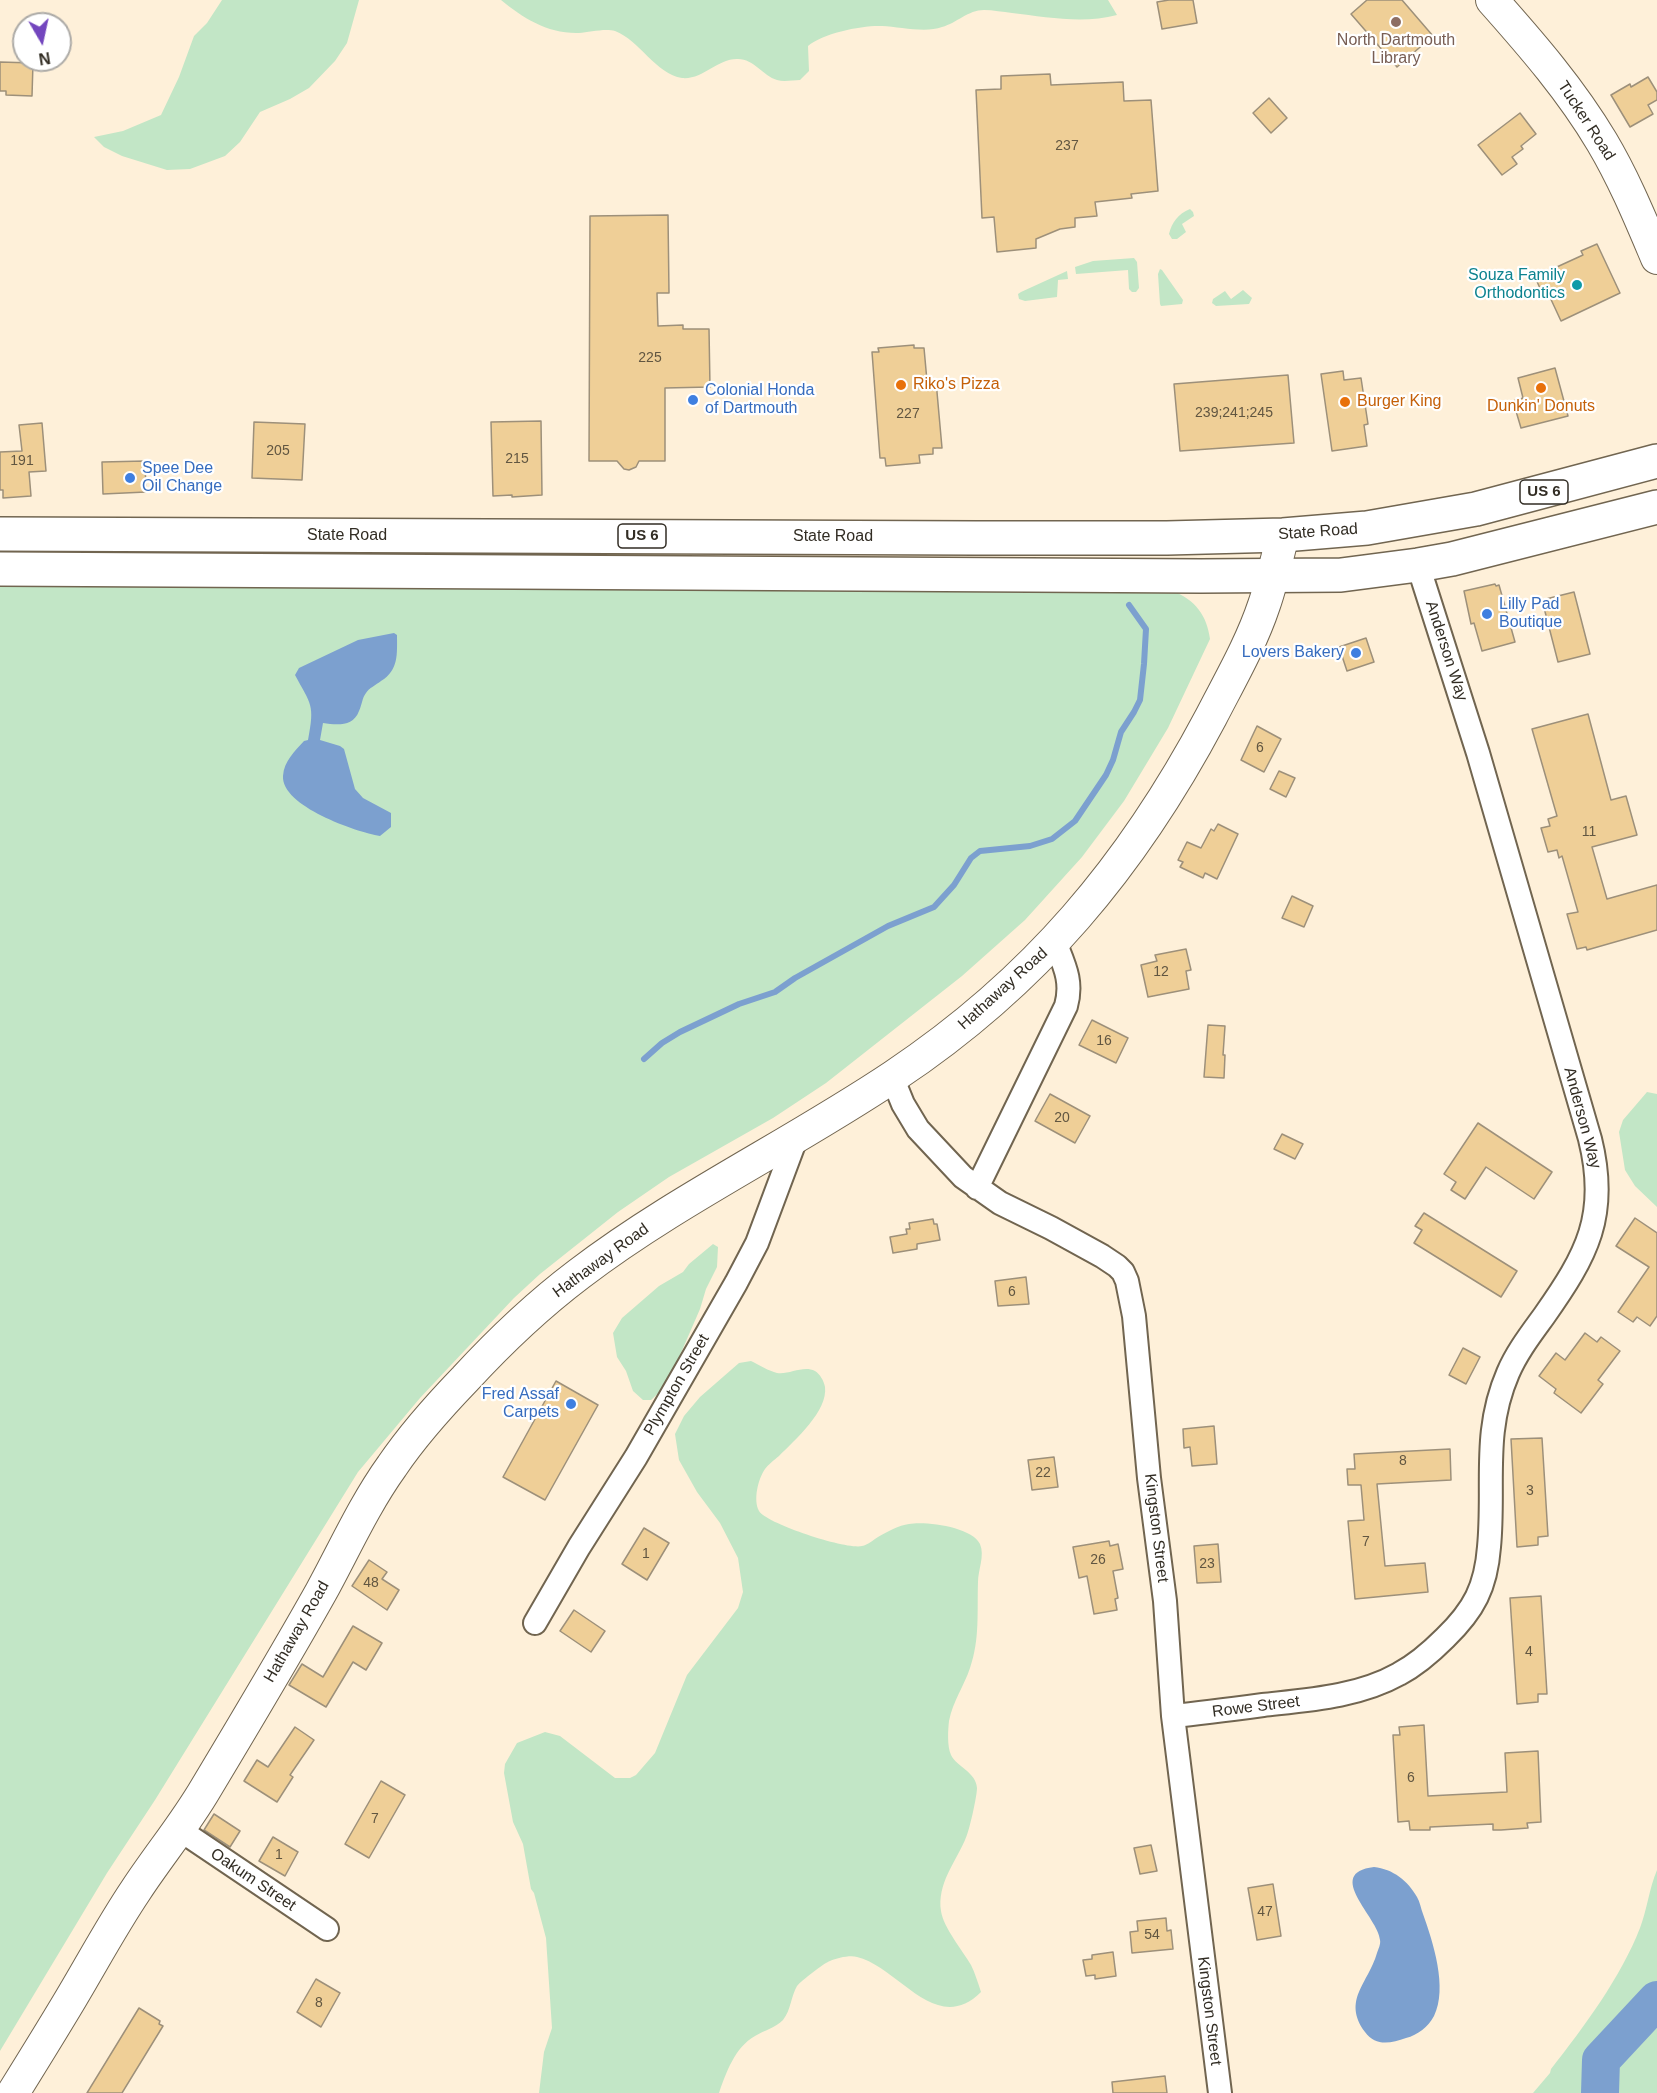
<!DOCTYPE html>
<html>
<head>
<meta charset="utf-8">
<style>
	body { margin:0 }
	#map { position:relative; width:1657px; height:2093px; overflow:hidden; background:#fef0d9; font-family:Arial,sans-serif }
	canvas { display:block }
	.north { position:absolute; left:12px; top:12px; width:60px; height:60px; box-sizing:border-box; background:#fff; border:2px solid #adaba7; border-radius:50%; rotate:171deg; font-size:16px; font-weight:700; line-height:24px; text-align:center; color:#322d24 }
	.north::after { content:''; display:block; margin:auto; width:21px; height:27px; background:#7346be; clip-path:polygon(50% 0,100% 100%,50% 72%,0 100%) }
</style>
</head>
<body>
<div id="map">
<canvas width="1657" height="2093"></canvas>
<div class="north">N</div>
</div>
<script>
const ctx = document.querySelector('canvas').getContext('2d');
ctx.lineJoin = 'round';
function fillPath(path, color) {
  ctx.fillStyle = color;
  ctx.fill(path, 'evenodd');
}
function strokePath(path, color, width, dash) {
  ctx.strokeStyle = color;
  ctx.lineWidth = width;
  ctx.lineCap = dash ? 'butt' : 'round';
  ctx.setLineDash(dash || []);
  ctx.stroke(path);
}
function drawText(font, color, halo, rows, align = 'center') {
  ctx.font = font + ' Arial,sans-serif';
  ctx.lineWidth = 4.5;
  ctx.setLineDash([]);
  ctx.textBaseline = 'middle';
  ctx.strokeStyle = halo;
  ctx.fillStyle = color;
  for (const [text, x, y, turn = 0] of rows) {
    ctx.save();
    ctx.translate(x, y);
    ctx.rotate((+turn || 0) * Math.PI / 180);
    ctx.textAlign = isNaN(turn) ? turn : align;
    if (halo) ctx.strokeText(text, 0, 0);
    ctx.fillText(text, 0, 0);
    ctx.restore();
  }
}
const green = new Path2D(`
	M222,0H359L347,43L335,61L309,88L290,99L260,112L240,142L225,156L190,169L167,170L122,156L104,147L94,137L123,131L161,115L179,77L194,36L207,23Z
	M501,0H1108L1117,15C1083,24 1046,17 1012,13C1003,12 993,10 984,10C968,10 957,23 942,27C926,33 900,27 882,26C863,25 823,33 808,46L809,71L800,80C793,80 784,82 777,80C763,76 754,59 738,59C718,58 703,80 682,78C656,74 639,40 615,31C606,28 589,32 579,33C548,34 523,18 501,0Z
	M1190,209L1193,212L1194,216L1182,224L1186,232L1177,239H1172L1169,234C1172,222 1178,214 1190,209Z
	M1134,258L1137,262L1139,288L1136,292H1132L1129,289L1128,270L1076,274L1075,267L1093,261Z
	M1160,269L1162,270L1183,300L1182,304L1161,306L1160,304L1158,274Z
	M1067,271L1068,279L1058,280L1057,297L1025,301L1019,299L1018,294L1021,292Z
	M1243,290L1252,298L1249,304L1216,306L1212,303L1213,299L1225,291L1231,299Z
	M0,583L1173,591C1195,600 1207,615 1210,639L1168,728L1124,801L1082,857L1025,920L962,976L826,1083L773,1118L669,1177L618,1212L540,1274L514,1298L420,1398L358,1472L155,1800L107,1873L0,2051Z
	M1647,1092L1657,1094V1207L1635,1186L1625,1170L1619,1132L1623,1120Z
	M713,1244L718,1247L717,1267L706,1289L700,1309L667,1385L651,1400H643L633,1391L626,1371L617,1357L613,1333L622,1318L659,1286L683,1272L689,1264Z
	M751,1361C759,1365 769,1371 777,1373C789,1375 803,1365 815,1371C820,1374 824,1381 825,1387C828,1411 795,1440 779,1456C774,1460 768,1465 765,1469C758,1479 753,1500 759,1511C767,1524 847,1550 862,1546C868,1545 873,1540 878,1537C887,1532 899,1525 909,1524C926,1521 972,1527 980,1544C985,1556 978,1570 978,1582C977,1612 980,1639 970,1668C964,1686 953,1701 949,1721C948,1730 947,1746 951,1755C957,1767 976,1772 977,1788C977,1796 969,1833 965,1840C955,1863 937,1884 941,1911C943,1927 963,1951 971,1965C975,1973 978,1983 981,1992C936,2037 899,1967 857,1957C850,1955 837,1958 830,1961C824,1963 801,1981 797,1986C791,1996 791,2010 783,2020C775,2028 765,2030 755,2036C735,2047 726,2073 719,2093H539L544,2052L552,2028L546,1938L534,1893L531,1889L523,1844L513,1822L504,1773L505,1764L517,1743L545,1732L560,1736L615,1778H630L636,1775L655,1753L687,1675L738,1608L743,1592L738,1558L720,1523L697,1492L679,1460L675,1434L684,1416L700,1397L739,1363Z
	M1657,1870V2093H1533L1550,2073L1551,2069C1584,2027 1621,1977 1640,1928C1647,1910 1649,1889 1657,1870Z`);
const water = new Path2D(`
	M394,633L397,635C397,654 399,670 381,681C376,685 369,688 366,693C362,698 362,705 359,711C353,727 337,725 323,723L320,740L340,746L344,749L355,789L363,798L391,813V827L380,836C356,832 281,806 283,776C284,761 295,751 304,741L308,740C315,704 311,705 295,675L299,668L358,640Z
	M1374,1867C1393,1869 1408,1881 1417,1897C1420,1902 1421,1909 1423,1914C1433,1942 1448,1988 1434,2016C1428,2027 1418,2035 1406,2038C1391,2043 1376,2047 1365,2032C1342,2000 1368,1984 1377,1953C1378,1950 1381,1944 1380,1940C1379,1918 1323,1873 1374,1867Z`);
const stream = new Path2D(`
	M644,1059L662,1043L680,1032L739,1004L775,992L795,978L888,926L934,907L954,885L971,858L980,851L1030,846L1052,839L1075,821L1106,775L1113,760L1121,732L1134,712L1140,700L1144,664L1146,629L1129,605`);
const river = new Path2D(`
	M1600,2093L1601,2060L1657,2000`);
const building = new Path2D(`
	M1169,0H1193L1197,23L1162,29L1157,2Z
	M1367,0H1402L1433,36L1397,67L1351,14Z
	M0,62L33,63L32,96L6,95V91H0Z
	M1050,74L1051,85L1123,82L1124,101L1151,100L1158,191L1131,194L1132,198L1095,202L1097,216L1075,218V227L1060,229L1036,239V248L997,252L994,217L982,218L976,90L1001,89V76Z
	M1648,77L1657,92V100L1648,105L1653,114L1630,127L1611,95L1630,84L1631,87Z
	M1269,98L1287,118L1271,133L1253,113Z
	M1520,113L1536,134L1521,146L1523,149L1512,157L1517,164L1502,175L1478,145Z
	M668,215L669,293H657L658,326L683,325V329H709L710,387L665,388V461H639L636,467L629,470L624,469L617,461H589L590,216Z
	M1597,244L1620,293L1561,321L1548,293L1543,295L1535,277L1583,255L1581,251Z
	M914,345V348H924L927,381H936L942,448H933V454L919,455L920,463L886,466L885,458H880L872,352H879L878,348Z
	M1555,368L1568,416L1521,428L1513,401L1523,398L1518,378Z
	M1343,371L1344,380L1361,378L1368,424L1364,425L1367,446L1332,451L1321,374Z
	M1288,375L1294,443L1180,451L1174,384Z
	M541,421L542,495L512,497V495L493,496L491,422Z
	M254,422L305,424L302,480L252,478Z
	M42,423L46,471L29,472L31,496L3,498V490H0V452L22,451L19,425Z
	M145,461L146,492L103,494L102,462Z
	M1495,584L1496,586L1499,585L1515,642L1482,651L1474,623L1471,624L1464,591Z
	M1574,592L1590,654L1558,662L1542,600Z
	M1366,638L1374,662L1347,671L1339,647Z
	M1588,714L1611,800L1626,796L1637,835L1592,847L1607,899L1657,885V930L1587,950L1586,947L1577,949L1567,914L1578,912L1562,856L1559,858L1557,850L1548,852L1541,828L1550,826L1548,819L1557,816L1532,729Z
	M1257,726L1281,739L1264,772L1241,760Z
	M1279,771L1295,778L1286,797L1270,789Z
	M1218,824L1238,834L1217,879L1205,873L1203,878L1180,867L1183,862L1178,860L1187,842L1201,848L1211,829L1214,831Z
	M1292,896L1313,906L1304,927L1282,918Z
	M1186,949L1191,970L1186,971L1189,989L1148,997L1141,965L1157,961L1155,955Z
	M1092,1020L1128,1038L1116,1063L1079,1045Z
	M1208,1025L1225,1026L1223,1055H1225L1224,1078L1204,1077Z
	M1050,1094L1090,1116L1075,1143L1035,1121Z
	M1478,1123L1552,1172L1534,1199L1486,1167L1465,1199L1451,1190L1456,1182L1444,1174Z
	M1282,1134L1303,1144L1295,1159L1274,1149Z
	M1424,1213L1517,1271L1501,1297L1414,1243L1422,1230L1415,1226Z
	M1635,1218L1657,1233V1316L1650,1326L1637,1317L1633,1322L1618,1312L1649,1267L1616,1246Z
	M933,1219L934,1224H937L940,1240L917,1244V1249L893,1253L890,1237L907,1234L906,1229H910L909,1223Z
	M1026,1277L1029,1304L998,1306L995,1281Z
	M1585,1333L1597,1342L1601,1337L1620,1351L1598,1380L1603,1384L1581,1413L1554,1393L1556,1389L1539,1376L1556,1353L1565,1360Z
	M1463,1348L1480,1357L1466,1384L1449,1375Z
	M556,1381L598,1405L545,1500L503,1477Z
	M1214,1426L1217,1464L1192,1466L1190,1447L1184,1448L1183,1429Z
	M1542,1438L1548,1536L1538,1537V1545L1517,1547L1511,1439Z
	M1450,1449L1451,1480L1377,1484L1385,1566L1425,1563L1428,1592L1355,1599L1348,1521L1364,1520L1361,1485H1348L1347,1469H1355L1354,1454Z
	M1054,1457L1058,1487L1032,1490L1028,1460Z
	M644,1528L669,1543L647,1580L622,1564Z
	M1109,1541L1110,1546L1118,1544L1123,1569L1113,1571L1118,1598L1115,1599L1117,1610L1094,1614L1087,1576L1079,1578L1073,1547Z
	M1218,1544L1221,1582L1197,1583L1194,1546Z
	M369,1560L387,1572L382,1579L399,1590L387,1610L352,1586Z
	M1541,1596L1547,1694H1538V1702L1517,1704L1510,1598Z
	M574,1610L605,1631L591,1652L560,1631Z
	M353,1626L382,1643L366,1670L353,1662L326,1707L289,1685L302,1664L323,1677Z
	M1424,1725L1428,1796L1507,1792L1505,1753L1538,1751L1541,1822L1527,1823L1528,1828L1501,1830H1493V1824L1430,1827V1830H1410L1409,1821L1398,1822L1393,1735H1400L1399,1727Z
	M295,1727L314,1740L290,1775L293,1777L277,1802L244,1781L257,1760L268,1767Z
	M381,1781L405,1795L369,1858L345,1844Z
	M214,1814L240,1831L230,1847L204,1830Z
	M273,1837L298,1852L285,1876L259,1861Z
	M1151,1845L1157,1871L1140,1874L1134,1848Z
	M1273,1884L1281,1936L1257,1940L1248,1888Z
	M1166,1918L1167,1931L1171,1930L1173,1949L1132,1953L1130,1932L1138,1931L1137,1921Z
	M1113,1952L1116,1976L1095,1979V1975L1086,1976L1083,1960L1092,1959V1955Z
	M316,1979L340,1993L321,2027L297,2012Z
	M139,2008L160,2021L159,2024L163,2026L122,2093H87Z
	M1165,2076L1167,2093H1113L1112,2082Z`);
const minor = new Path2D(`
	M892,1077L903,1104L918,1129L963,1177L1000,1203L1051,1228L1102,1256L1117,1266L1123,1272L1127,1281L1134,1316L1149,1478L1165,1601L1173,1716L1220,2093
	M977,1188L1066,1006C1073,981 1064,965 1055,942
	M535,1623L579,1547L636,1457L736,1283L757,1243L797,1136
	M1173,1716C1203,1713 1233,1709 1263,1705C1308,1700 1358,1697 1399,1674C1416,1665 1431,1652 1445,1638C1474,1610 1486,1587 1489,1547C1495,1485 1482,1433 1508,1373C1517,1352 1531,1334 1544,1316C1587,1255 1609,1215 1590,1139L1478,753L1418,565
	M180,1830L327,1929`);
const secondary = new Path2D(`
	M1492,0C1532,45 1571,90 1602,142C1624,179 1640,218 1657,258
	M13,2093C31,2064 49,2035 67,2005C90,1967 111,1927 136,1890C159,1855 185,1824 206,1788C245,1723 284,1658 321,1592C344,1550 364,1505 392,1466C413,1435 439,1406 465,1379C500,1341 538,1305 579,1274C676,1200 791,1145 894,1076C1035,982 1132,866 1211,717C1230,680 1251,644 1264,605C1272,582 1277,558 1283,535`);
const primary = new Path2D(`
	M0,534L975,538H1167L1283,535L1367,528L1476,509L1657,461
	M0,569L1201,576L1341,575L1418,565L1452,559L1657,507`);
const markers = [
	[1396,22,6,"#8d6e63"],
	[1577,285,6,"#0f9aa8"],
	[901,385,6,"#e8710a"],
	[1541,388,6,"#e8710a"],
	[693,400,6,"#3f7fe0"],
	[1345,402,6,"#e8710a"],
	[130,478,6,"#3f7fe0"],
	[1487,614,6,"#3f7fe0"],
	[1356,653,6,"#3f7fe0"],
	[571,1404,6,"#3f7fe0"]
];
const numberNames = [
	["237",1067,146],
	["225",650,358],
	["239;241;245",1234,413],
	["227",908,414],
	["205",278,451],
	["215",517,459],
	["191",22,461],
	["6",1260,748],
	["11",1589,832],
	["12",1161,972],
	["16",1104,1041],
	["20",1062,1118],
	["6",1012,1292],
	["8",1403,1461],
	["22",1043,1473],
	["3",1530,1491],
	["7",1366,1542],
	["1",646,1554],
	["26",1098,1560],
	["23",1207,1564],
	["48",371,1583],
	["4",1529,1652],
	["6",1411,1778],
	["7",375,1819],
	["1",279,1855],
	["47",1265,1912],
	["54",1152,1935],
	["8",319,2003]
];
const shields = [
	[1544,492,48],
	[642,536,48]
];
const shieldNames = [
	["US 6",1544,492],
	["US 6",642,536]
];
const educationNames = [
	["North Dartmouth",1396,41],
	["Library",1396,59]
];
const streetNames = [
	["Tucker Road",1586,121,57],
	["State Road",1318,532,-4],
	["State Road",347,536],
	["State Road",833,537],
	["Anderson Way",1446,651,72],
	["Hathaway Road",1003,989,-42],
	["Anderson Way",1582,1118,75],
	["Hathaway Road",601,1261,-36],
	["Plympton Street",677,1385,-60],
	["Kingston Street",1156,1528,83],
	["Hathaway Road",297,1632,-60],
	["Rowe Street",1256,1707,-7],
	["Oakum Street",253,1880,34],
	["Kingston Street",1209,2011,83]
];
const cultureNames = [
	["Souza Family",1565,276],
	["Orthodontics",1565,294]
];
const foodNames = [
	["Riko's Pizza",913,385],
	["Burger King",1357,402],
	["Dunkin' Donuts",1541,407,"center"]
];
const shopNames = [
	["Colonial Honda",705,391],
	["of Dartmouth",705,409],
	["Spee Dee",142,469],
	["Oil Change",142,487],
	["Lilly Pad",1499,605],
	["Boutique",1499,623],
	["Lovers Bakery",1344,653,"right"],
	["Fred Assaf",559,1395,"right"],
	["Carpets",559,1413,"right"]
];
fillPath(green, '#c2e6c6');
fillPath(water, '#7ca0cf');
strokePath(stream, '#7ca0cf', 6);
strokePath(river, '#7ca0cf', 38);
fillPath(building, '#efcf97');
strokePath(building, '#9d907a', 1.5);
strokePath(minor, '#716550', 26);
strokePath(secondary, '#716550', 34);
strokePath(primary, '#716550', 36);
strokePath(minor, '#fff', 22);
strokePath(secondary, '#fff', 32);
strokePath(primary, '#fff', 33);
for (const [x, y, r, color] of markers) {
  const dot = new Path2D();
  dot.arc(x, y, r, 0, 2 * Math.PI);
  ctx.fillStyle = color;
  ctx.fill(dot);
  strokePath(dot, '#fff', 2);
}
drawText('14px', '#615641', null, numberNames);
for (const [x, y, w] of shields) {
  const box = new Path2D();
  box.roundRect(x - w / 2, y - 12, w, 24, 4.5);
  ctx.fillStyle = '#fff';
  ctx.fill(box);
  strokePath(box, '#322d24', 1.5);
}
drawText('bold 15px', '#322d24', null, shieldNames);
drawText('16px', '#785e54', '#fff', educationNames);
drawText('16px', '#322d24', '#fff', streetNames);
drawText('16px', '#0d838f', '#fff', cultureNames, 'right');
drawText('16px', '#c56008', '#fff', foodNames, 'left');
drawText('16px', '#366cbe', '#fff', shopNames, 'left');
</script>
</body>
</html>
